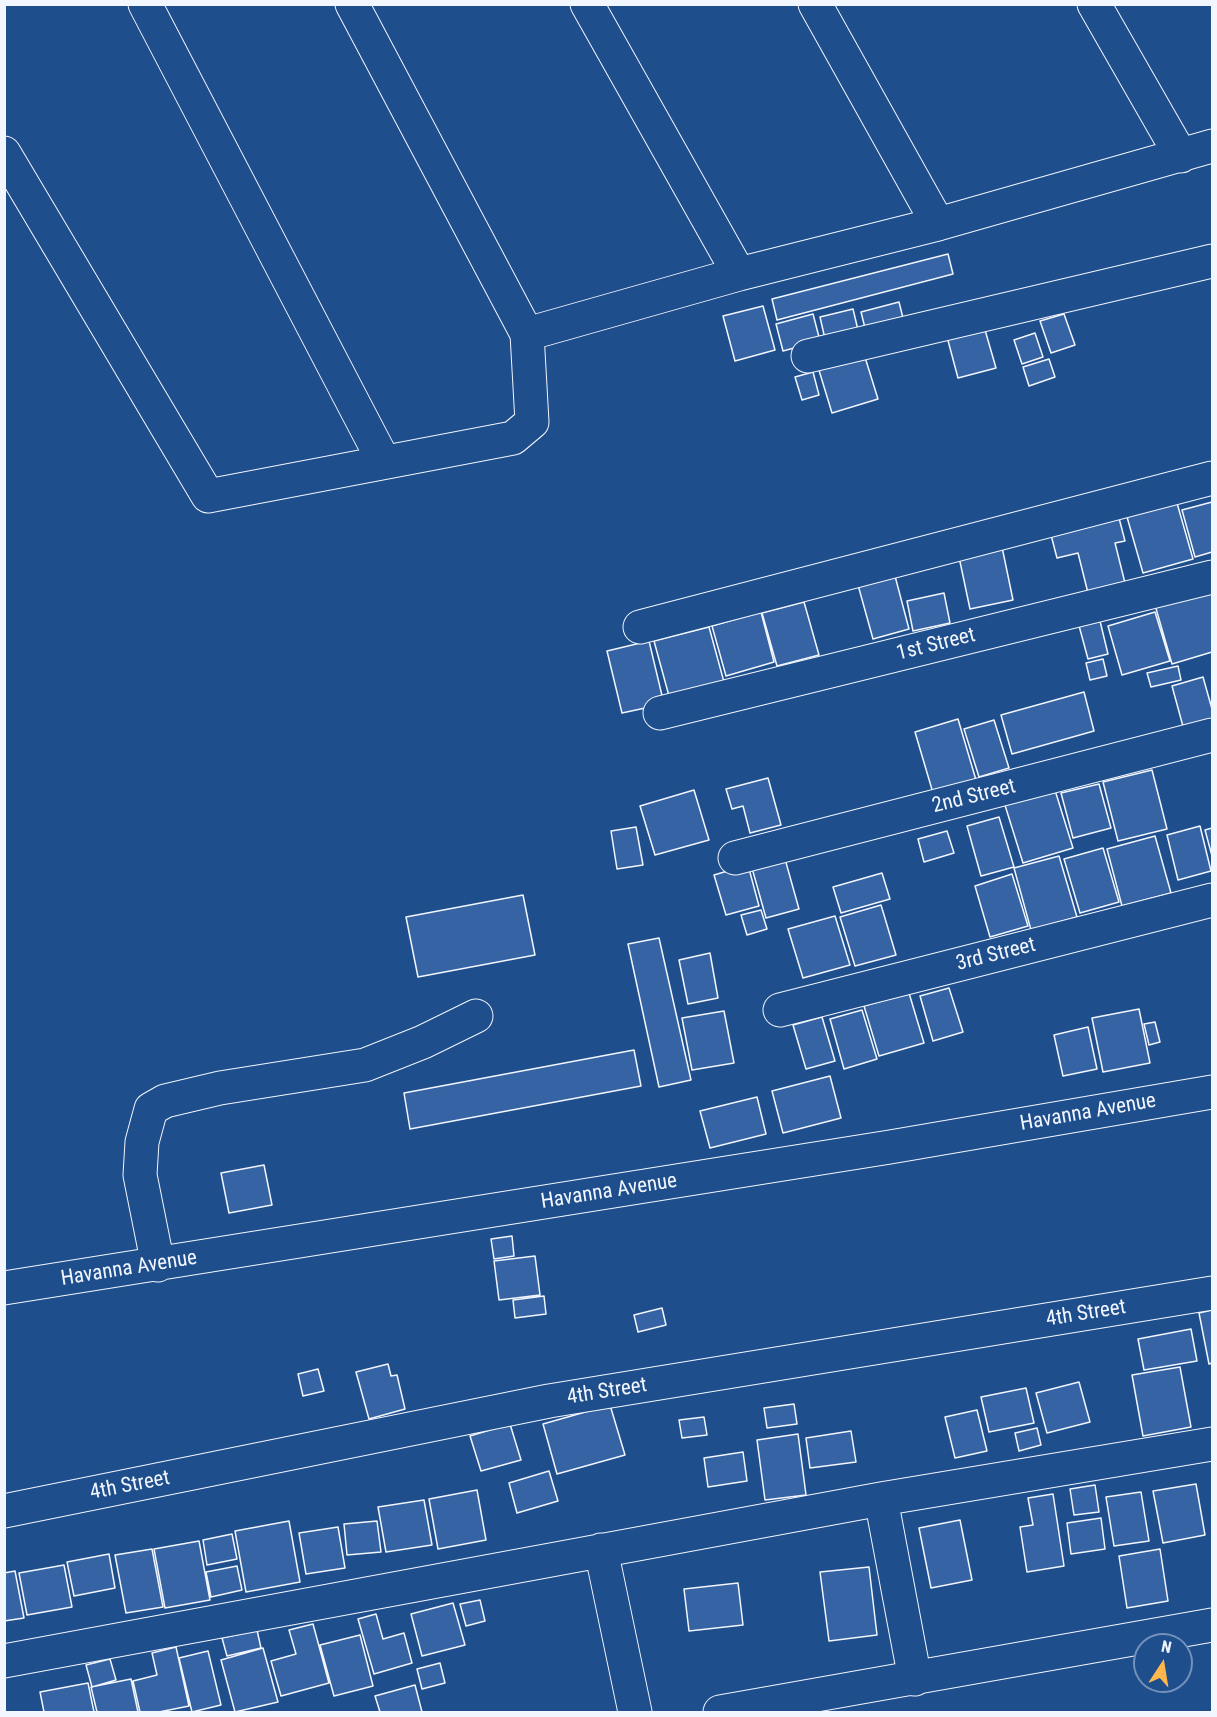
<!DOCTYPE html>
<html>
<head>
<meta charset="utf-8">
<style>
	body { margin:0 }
	#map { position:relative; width:1217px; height:1717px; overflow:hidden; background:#1f4e8c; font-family:"Roboto Condensed",sans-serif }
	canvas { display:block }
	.frame { position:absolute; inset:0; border:6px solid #f2f6ff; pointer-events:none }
	.north { position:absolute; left:1133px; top:1633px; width:60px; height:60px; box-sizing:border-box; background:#1f4e8c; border:2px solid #7391ba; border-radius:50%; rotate:12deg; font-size:16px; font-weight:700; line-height:24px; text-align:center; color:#f2f6ff }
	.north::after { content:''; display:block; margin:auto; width:21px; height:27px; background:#ffb74d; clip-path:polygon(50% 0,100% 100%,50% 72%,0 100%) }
</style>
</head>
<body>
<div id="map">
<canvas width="1217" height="1717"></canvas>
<div class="frame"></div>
<div class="north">N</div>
</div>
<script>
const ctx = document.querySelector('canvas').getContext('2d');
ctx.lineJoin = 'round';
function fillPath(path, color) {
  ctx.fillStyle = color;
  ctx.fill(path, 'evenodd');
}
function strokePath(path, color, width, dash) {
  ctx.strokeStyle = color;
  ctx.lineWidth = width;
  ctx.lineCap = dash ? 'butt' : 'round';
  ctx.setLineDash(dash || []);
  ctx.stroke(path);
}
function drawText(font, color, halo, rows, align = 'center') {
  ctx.font = font + ' "Roboto Condensed",sans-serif';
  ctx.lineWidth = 4.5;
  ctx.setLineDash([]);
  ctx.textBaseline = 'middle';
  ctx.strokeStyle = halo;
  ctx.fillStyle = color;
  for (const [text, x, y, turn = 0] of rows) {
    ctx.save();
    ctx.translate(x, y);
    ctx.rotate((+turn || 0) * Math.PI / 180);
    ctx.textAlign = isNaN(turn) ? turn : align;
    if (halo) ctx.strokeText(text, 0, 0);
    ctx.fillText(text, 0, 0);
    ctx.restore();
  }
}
const building = new Path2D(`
	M948,254L953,274L777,320L772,299Z
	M899,302L904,322L866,332L861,312Z
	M763,306L775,350L735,361L723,316Z
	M853,309L858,330L825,339L820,317Z
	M813,314L820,341L783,351L776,324Z
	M1064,314L1075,345L1051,353L1040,321Z
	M983,323L996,368L958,378L946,333Z
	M1035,333L1043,357L1022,364L1014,340Z
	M864,354L878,399L832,413L818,367Z
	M1049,359L1055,377L1029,386L1023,367Z
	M813,372L819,395L802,400L795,377Z
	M1212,502V552L1195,557L1182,510Z
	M1177,503L1193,559L1143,573L1127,517Z
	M1119,518L1125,541L1115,543L1125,583L1088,593L1078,553L1057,558L1051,535Z
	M1002,547L1013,600L970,609L959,557Z
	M895,576L909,629L873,639L858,585Z
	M1212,588V652L1172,664L1155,605Z
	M944,593L950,623L913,631L907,601Z
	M804,602L819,655L777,666L762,613Z
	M761,612L774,662L726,676L712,626Z
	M1155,612L1170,661L1122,675L1108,626Z
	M1099,617L1108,654L1088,659L1078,622Z
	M709,627L724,682L669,696L654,641Z
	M649,641L664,704L622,713L607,651Z
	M1103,659L1107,676L1090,680L1086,663Z
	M1178,666L1181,680L1151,687L1147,673Z
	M1203,677L1212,709V722L1184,730L1172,686Z
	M1084,692L1094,731L1012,754L1001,715Z
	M958,719L976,780L933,793L915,732Z
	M994,720L1009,768L979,777L964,729Z
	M1152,770L1167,829L1118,841L1103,782Z
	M768,778L781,825L750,833L743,806L732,809L726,789Z
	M1099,784L1111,828L1073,838L1061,793Z
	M1054,787L1073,848L1023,863L1004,802Z
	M694,790L709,840L655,855L640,806Z
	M999,817L1014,867L981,876L967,826Z
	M1200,826L1211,871L1178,880L1167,835Z
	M636,827L643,865L617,869L611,831Z
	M1212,828V856L1205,830Z
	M947,831L954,853L924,862L918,839Z
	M1155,836L1171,893L1122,906L1107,849Z
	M1103,848L1119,902L1080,913L1064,859Z
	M1059,856L1077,917L1031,930L1014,868Z
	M785,859L799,909L766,918L752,868Z
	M748,865L759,906L726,915L714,875Z
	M882,873L890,899L841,913L833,887Z
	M1012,874L1028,926L990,937L975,886Z
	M523,895L535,955L418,977L406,917Z
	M881,905L896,955L855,966L840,917Z
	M761,910L767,929L747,935L741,915Z
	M835,916L850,965L803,978L788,929Z
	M659,938L691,1080L659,1087L628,944Z
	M710,953L718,998L688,1004L679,960Z
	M949,988L963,1032L933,1041L920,996Z
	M909,993L924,1043L879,1056L864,1006Z
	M1139,1009L1150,1063L1103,1072L1092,1018Z
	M862,1010L877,1059L844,1069L830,1019Z
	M724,1011L734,1063L692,1070L682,1018Z
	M822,1017L835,1061L806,1069L793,1025Z
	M1155,1022L1160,1042L1149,1045L1144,1024Z
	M1088,1027L1097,1069L1063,1076L1054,1035Z
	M634,1050L641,1086L410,1129L404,1093Z
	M830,1076L841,1118L783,1133L772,1091Z
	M757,1097L766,1134L710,1148L700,1111Z
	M264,1165L272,1205L229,1213L221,1173Z
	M512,1236L514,1256L494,1259L491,1239Z
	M535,1256L540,1295L499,1300L494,1261Z
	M544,1296L546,1314L515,1318L513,1300Z
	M662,1308L666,1325L638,1332L634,1315Z
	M1212,1310V1363L1209,1364L1199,1313Z
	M1191,1329L1197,1361L1144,1370L1138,1339Z
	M388,1364L391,1376L397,1375L405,1409L369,1419L356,1372Z
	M1180,1367L1191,1427L1143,1436L1132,1375Z
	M318,1369L324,1391L303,1396L298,1374Z
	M1079,1382L1090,1422L1047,1433L1036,1393Z
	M1026,1388L1034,1423L989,1432L981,1397Z
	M794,1404L797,1424L767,1428L764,1408Z
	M610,1405L625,1455L557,1474L543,1424Z
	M977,1410L987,1451L955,1458L945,1417Z
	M704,1417L707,1435L682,1438L679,1420Z
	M510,1424L521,1460L481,1471L470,1436Z
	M1037,1428L1041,1445L1019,1451L1015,1433Z
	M851,1431L856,1462L810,1468L806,1438Z
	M798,1434L806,1495L765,1500L757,1440Z
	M743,1452L747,1481L708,1487L704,1458Z
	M549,1471L558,1501L517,1513L509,1483Z
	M1196,1484L1205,1535L1163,1543L1153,1491Z
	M1095,1485L1099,1512L1074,1515L1070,1489Z
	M477,1490L486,1540L438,1549L429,1499Z
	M1141,1492L1149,1541L1114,1546L1106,1497Z
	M1053,1494L1064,1566L1027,1572L1020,1527L1033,1525L1028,1498Z
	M424,1500L432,1545L386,1552L378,1507Z
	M1101,1518L1105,1549L1071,1554L1067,1523Z
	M960,1520L972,1580L931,1588L919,1528Z
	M289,1521L300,1582L246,1592L235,1531Z
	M377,1521L381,1552L347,1555L344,1524Z
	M338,1527L345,1568L306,1574L299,1533Z
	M232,1534L237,1559L207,1565L203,1540Z
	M199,1541L210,1600L165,1608L154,1549Z
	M152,1549L163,1607L126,1613L115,1555Z
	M1160,1549L1168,1601L1127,1608L1119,1556Z
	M109,1554L115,1588L74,1596L67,1562Z
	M64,1565L72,1607L27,1615L19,1573Z
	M237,1566L242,1590L211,1597L206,1572Z
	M869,1567L877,1635L829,1641L820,1572Z
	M15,1571L24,1618L4,1621V1573Z
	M738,1583L743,1625L689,1631L684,1589Z
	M480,1600L485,1621L466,1626L460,1604Z
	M453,1603L465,1645L422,1656L411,1614Z
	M376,1614L383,1639L404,1633L412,1663L374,1674L358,1619Z
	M313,1624L329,1683L281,1696L271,1661L296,1654L289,1630Z
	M257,1630L261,1648L227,1656L222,1638Z
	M360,1635L373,1686L334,1696L320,1645Z
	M176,1647L189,1706L159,1712H140L133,1681L157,1675L152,1653Z
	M263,1648L278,1702L235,1712L221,1660Z
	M208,1651L221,1705L192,1712L179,1658Z
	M110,1659L116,1680L92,1687L86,1665Z
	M440,1663L445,1683L422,1689L417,1669Z
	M131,1679L138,1712H97L91,1687Z
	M88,1683L94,1712H44L40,1692Z
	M415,1685L422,1712H380L375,1696Z`);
const minor = new Path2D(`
	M145,4L384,462
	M352,4L527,334
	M587,4L739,274
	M815,4L938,224
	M1094,4L1181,156
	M4,153L208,496L513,438L532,422L527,334L739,274L938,224L1212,146
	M808,356L1212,261
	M640,627L1212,478
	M660,713L1212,577
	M735,858L1212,735
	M780,1010L1212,900
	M158,1265L140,1175L142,1142L151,1109L165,1101L220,1088L365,1065L423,1042L476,1016
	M4,1288L890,1147L1212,1092
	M881,1499L915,1679
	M4,1511L549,1401L1212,1293
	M601,1550L635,1712
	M4,1661L881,1499L1212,1444
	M720,1712L1212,1625`);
const streetNames = [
	["1st Street",936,645,-14],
	["2nd Street",974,797,-14],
	["3rd Street",996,955,-14],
	["Havanna Avenue",1088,1113,-10],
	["Havanna Avenue",609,1192,-9],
	["Havanna Avenue",129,1269,-9],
	["4th Street",1086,1314,-9],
	["4th Street",607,1392,-9],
	["4th Street",130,1486,-11]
];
fillPath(building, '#3563a3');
strokePath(building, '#f2f6ff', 1.5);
strokePath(minor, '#f2f6ff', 35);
strokePath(minor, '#1f4e8c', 33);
drawText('21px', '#f2f6ff', '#1f4e8c', streetNames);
</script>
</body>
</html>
